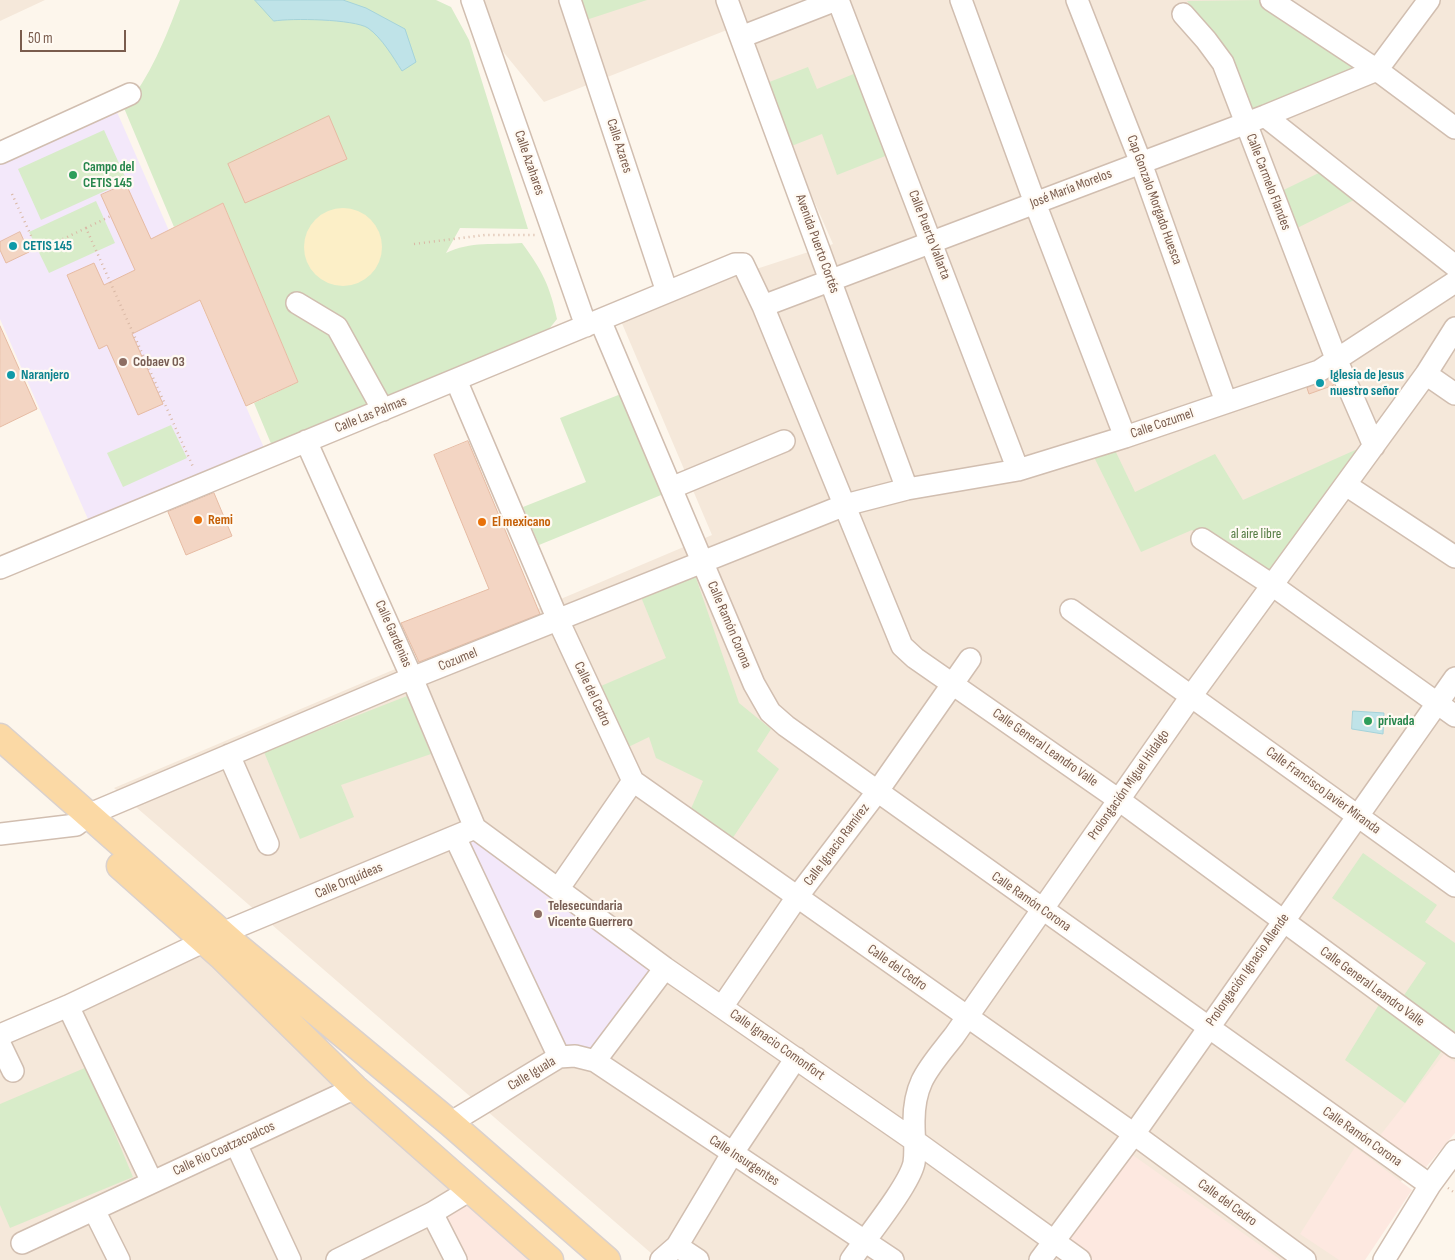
<!DOCTYPE html>
<html>
<head>
<meta charset="utf-8">
<style>
	body { margin:0 }
	#map { position:relative; width:1455px; height:1260px; overflow:hidden; background:#fdf6ec; font-family:"Sofia Sans Condensed",sans-serif }
	canvas { display:block }
	.scale { position:absolute; left:20px; top:30px; width:106px; height:22px; box-sizing:border-box; border:2px solid #7a5c4d; border-top:0; padding-left:6px; font-size:15px; line-height:18px; white-space:nowrap; color:#7a5c4d; -webkit-text-stroke:4px #fffaf3; paint-order:stroke }
</style>
</head>
<body>
<div id="map">
<canvas width="1455" height="1260"></canvas>
<div class="scale">50 m</div>
</div>
<script>
const ctx = document.querySelector('canvas').getContext('2d');
ctx.lineJoin = 'round';
function fillPath(path, color) {
  ctx.fillStyle = color;
  ctx.fill(path, 'evenodd');
}
function strokePath(path, color, width, dash) {
  ctx.strokeStyle = color;
  ctx.lineWidth = width;
  ctx.lineCap = dash ? 'butt' : 'round';
  ctx.setLineDash(dash || []);
  ctx.stroke(path);
}
function drawText(font, color, halo, rows, align = 'center') {
  ctx.font = font + ' "Sofia Sans Condensed",sans-serif';
  ctx.lineWidth = 4.5;
  ctx.setLineDash([]);
  ctx.textBaseline = 'middle';
  ctx.strokeStyle = halo;
  ctx.fillStyle = color;
  for (const [text, x, y, turn = 0] of rows) {
    ctx.save();
    ctx.translate(x, y);
    ctx.rotate((+turn || 0) * Math.PI / 180);
    ctx.textAlign = isNaN(turn) ? turn : align;
    if (halo) ctx.strokeText(text, 0, 0);
    ctx.fillText(text, 0, 0);
    ctx.restore();
  }
}
const residential = new Path2D(`
	M0,0H45L0,21Z
	M461,0H1455V1103L1349,1257L1352,1260H659L114,788L712,535L618,314L833,244L737,26L544,102Z
	M204,944L563,1260H0V1031Z`);
const commercial = new Path2D(`
	M1444,1054L1455,1062V1133L1415,1180L1371,1147Z
	M1355,1147L1412,1190L1365,1260H1339L1300,1234Z
	M1127,1151L1281,1260H1083L1055,1239Z
	M455,1182L544,1260H459L437,1218Z`);
const education = new Path2D(`
	M117,112L265,450L91,526L0,319V163Z
	M472,839L665,968L595,1061L559,1057L466,859Z`);
const green = new Path2D(`
	M180,0H436L451,7L469,40L528,229L460,228L446,253C470,241 496,245 522,243C542,270 550,286 557,319L549,329L272,446L254,403L298,382L223,203L174,227L124,108C150,78 166,37 180,0Z
	M576,0H647L583,21Z
	M1261,0L1358,69L1251,112L1228,55L1187,1Z
	M808,67L817,89L856,73L888,155L837,175L822,134L784,149L759,86Z
	M104,130L127,181L41,220L18,169Z
	M1327,169L1362,196L1285,234L1269,197Z
	M96,201L115,243L49,273L29,232Z
	M626,392L666,493L539,545L523,507L586,482L560,418Z
	M171,425L187,458L123,487L107,453Z
	M1362,447L1265,586L1192,530L1141,552L1093,455L1114,448L1135,492L1215,454L1243,500Z
	M695,575L739,703L771,729L757,751L779,769L732,839L690,811L703,781L656,758L649,737L616,753L587,692L666,658L641,597Z
	M407,696L431,754L341,785L354,817L300,839L264,752Z
	M1363,853L1437,905L1425,922L1455,943V1039L1398,1004L1426,963L1332,898Z
	M1380,1003L1443,1049L1405,1103L1345,1060Z
	M87,1067L133,1177L10,1228L0,1205V1104Z`);
const sand = new Path2D(`
	M304 247a39 39 0 1 1 78 0a39 39 0 1 1-78 0Z`);
const water = new Path2D(`
	M255,0H343L366,8L405,29L416,62L402,71C393,57 382,38 368,28C354,19 291,18 274,21Z
	M1353,711L1384,713L1383,734L1352,729Z`);
const building = new Path2D(`
	M329,116L347,159L245,203L228,164Z
	M126,184L151,239L223,203L298,382L246,406L200,300L132,334L163,404L138,415L107,345L99,349L67,275L94,263L104,285L135,270L101,195Z
	M20,232L29,252L6,263L0,250V242Z
	M0,326L37,409L0,427Z
	M1331,378L1334,385L1309,394L1307,388Z
	M468,441L540,614L419,662L401,623L489,589L434,455Z
	M214,493L232,536L186,555L168,512Z`);
const path = new Path2D(`
	M12,194L38,251L86,228L194,469
	M86,228L111,216
	M414,244L485,235H537
	M1448,1188L1455,1193`);
const minor = new Path2D(`
	M472,0L586,326
	M570,0L667,292
	M727,0L907,489
	M838,0L1018,470
	M961,0L1035,203L1125,437
	M1077,0L1141,163L1226,402
	M1271,0L1377,70L1455,128
	M1183,14L1206,40L1223,63L1337,361L1374,446
	M741,37L836,0
	M1265,116L1455,266
	M0,153L130,94
	M297,303L337,327L383,410
	M763,306L1265,116L1377,70L1429,0
	M600,320L754,684L770,712L786,726L1430,1185
	M1426,374L1455,394
	M456,380L558,620L633,781L1134,1134L1305,1260
	M306,441L412,678L475,828
	M1346,485L1455,557
	M671,488L784,441
	M1202,539L1272,585L1455,716
	M0,568L735,264H743L763,306L902,646L915,658L1119,800L1455,1047
	M1071,610L1455,886
	M229,755L268,844
	M475,828L665,968L915,1141L1080,1260
	M0,834L76,825L90,814L412,678L845,505L907,489L1018,470L1125,437L1319,371L1455,282
	M455,837L559,1057
	M559,888L633,781
	M68,1006L152,1182
	M722,1007L797,897L877,792L970,659
	M0,1035L68,1006L222,933L475,828
	M0,1044L13,1071
	M595,1061L665,968
	M450,1123L559,1057L575,1056L595,1061L893,1260
	M236,1144L290,1260
	M94,1210L119,1260
	M432,1213L456,1260
	M22,1243L355,1088
	M677,1246L698,1260
	M337,1260L432,1213L470,1190
	M661,1260L677,1246L732,1154L796,1058
	M851,1260C866,1238 909,1186 914,1163C916,1151 914,1137 914,1125C913,1082 929,1068 954,1036L1192,695L1426,374L1455,328
	M1040,1260L1134,1134L1455,678
	M1384,1260L1430,1185L1455,1151`);
const major = new Path2D(`
	M0,737L239,948L450,1123L607,1260
	M120,866L222,957L355,1088L550,1260`);
const markers = [
	[73,175,5,"#2e9e5b"],
	[13,246,5,"#0f9aa8"],
	[123,362,5,"#8d6e63"],
	[11,375,5,"#0f9aa8"],
	[1320,383,5,"#0f9aa8"],
	[198,520,5,"#e8710a"],
	[482,522,5,"#e8710a"],
	[1368,721,5,"#2e9e5b"],
	[538,914,5,"#8d6e63"]
];
const streetNames = [
	["Calle Azares",619,146,72],
	["Calle Azahares",529,163,71],
	["Calle Carmelo Flandes",1268,182,69],
	["José María Morelos",1071,189,-21],
	["Cap Gonzalo Morgado Huesca",1154,200,70],
	["Calle Puerto Vallarta",929,235,69],
	["Avenida Puerto Cortés",817,244,70],
	["Calle Las Palmas",371,415,-22],
	["Calle Cozumel",1162,424,-19],
	["Calle Ramón Corona",729,625,67],
	["Calle Gardenias",393,634,66],
	["Cozumel",458,660,-22],
	["Calle del Cedro",592,694,65],
	["Calle General Leandro Valle",1045,748,35],
	["Prolongación Miguel Hidalgo",1129,785,-55],
	["Calle Francisco Javier Miranda",1323,791,36],
	["Calle Ignacio Ramírez",837,845,-53],
	["Calle Orquídeas",349,881,-23],
	["Calle Ramón Corona",1031,902,35],
	["Calle del Cedro",897,968,35],
	["Prolongación Ignacio Allende",1248,970,-55],
	["Calle General Leandro Valle",1372,987,36],
	["Calle Ignacio Comonfort",777,1045,35],
	["Calle Iguala",532,1074,-31],
	["Calle Ramón Corona",1362,1137,35],
	["Calle Río Coatzacoalcos",224,1149,-25],
	["Calle Insurgentes",744,1161,33],
	["Calle del Cedro",1227,1203,36]
];
const leisureNames = [
	["Campo del",83,167],
	["CETIS 145",83,183],
	["privada",1378,721]
];
const cultureNames = [
	["CETIS 145",23,246],
	["Naranjero",21,375],
	["Iglesia de Jesus",1330,375],
	["nuestro señor",1330,391]
];
const educationNames = [
	["Cobaev 03",133,362],
	["Telesecundaria",548,906],
	["Vicente Guerrero",548,922]
];
const foodNames = [
	["Remi",208,520],
	["El mexicano",492,522]
];
const parkNames = [
	["al aire libre",1256,534]
];
fillPath(residential, '#f5e8da');
fillPath(commercial, '#fde8e0');
fillPath(education, '#f3e8fa');
fillPath(green, '#d8ecc9');
fillPath(sand, '#fcefc7');
fillPath(water, '#bfe3e8');
strokePath(water, '#a5d3da', 1);
fillPath(building, '#f3d5c3');
strokePath(building, '#e6bba3', 1);
strokePath(minor, '#d1beb0', 24);
strokePath(major, '#dad1cd', 29);
strokePath(path, '#d9b8a5', 2.5, [1, 4]);
strokePath(minor, '#fff', 21);
strokePath(major, '#fbd9a5', 26);
for (const [x, y, r, color] of markers) {
  const dot = new Path2D();
  dot.arc(x, y, r, 0, 2 * Math.PI);
  ctx.fillStyle = color;
  ctx.fill(dot);
  strokePath(dot, '#fffaf3', 2);
}
drawText('14px', '#7a5c4d', '#fffaf3', streetNames);
drawText('bold 14px', '#27864d', '#fffaf3', leisureNames, 'left');
drawText('bold 14px', '#0d838f', '#fffaf3', cultureNames, 'left');
drawText('bold 14px', '#785e54', '#fffaf3', educationNames, 'left');
drawText('bold 14px', '#c56008', '#fffaf3', foodNames, 'left');
drawText('14px', '#537a41', '#fffaf3', parkNames);
</script>
</body>
</html>
